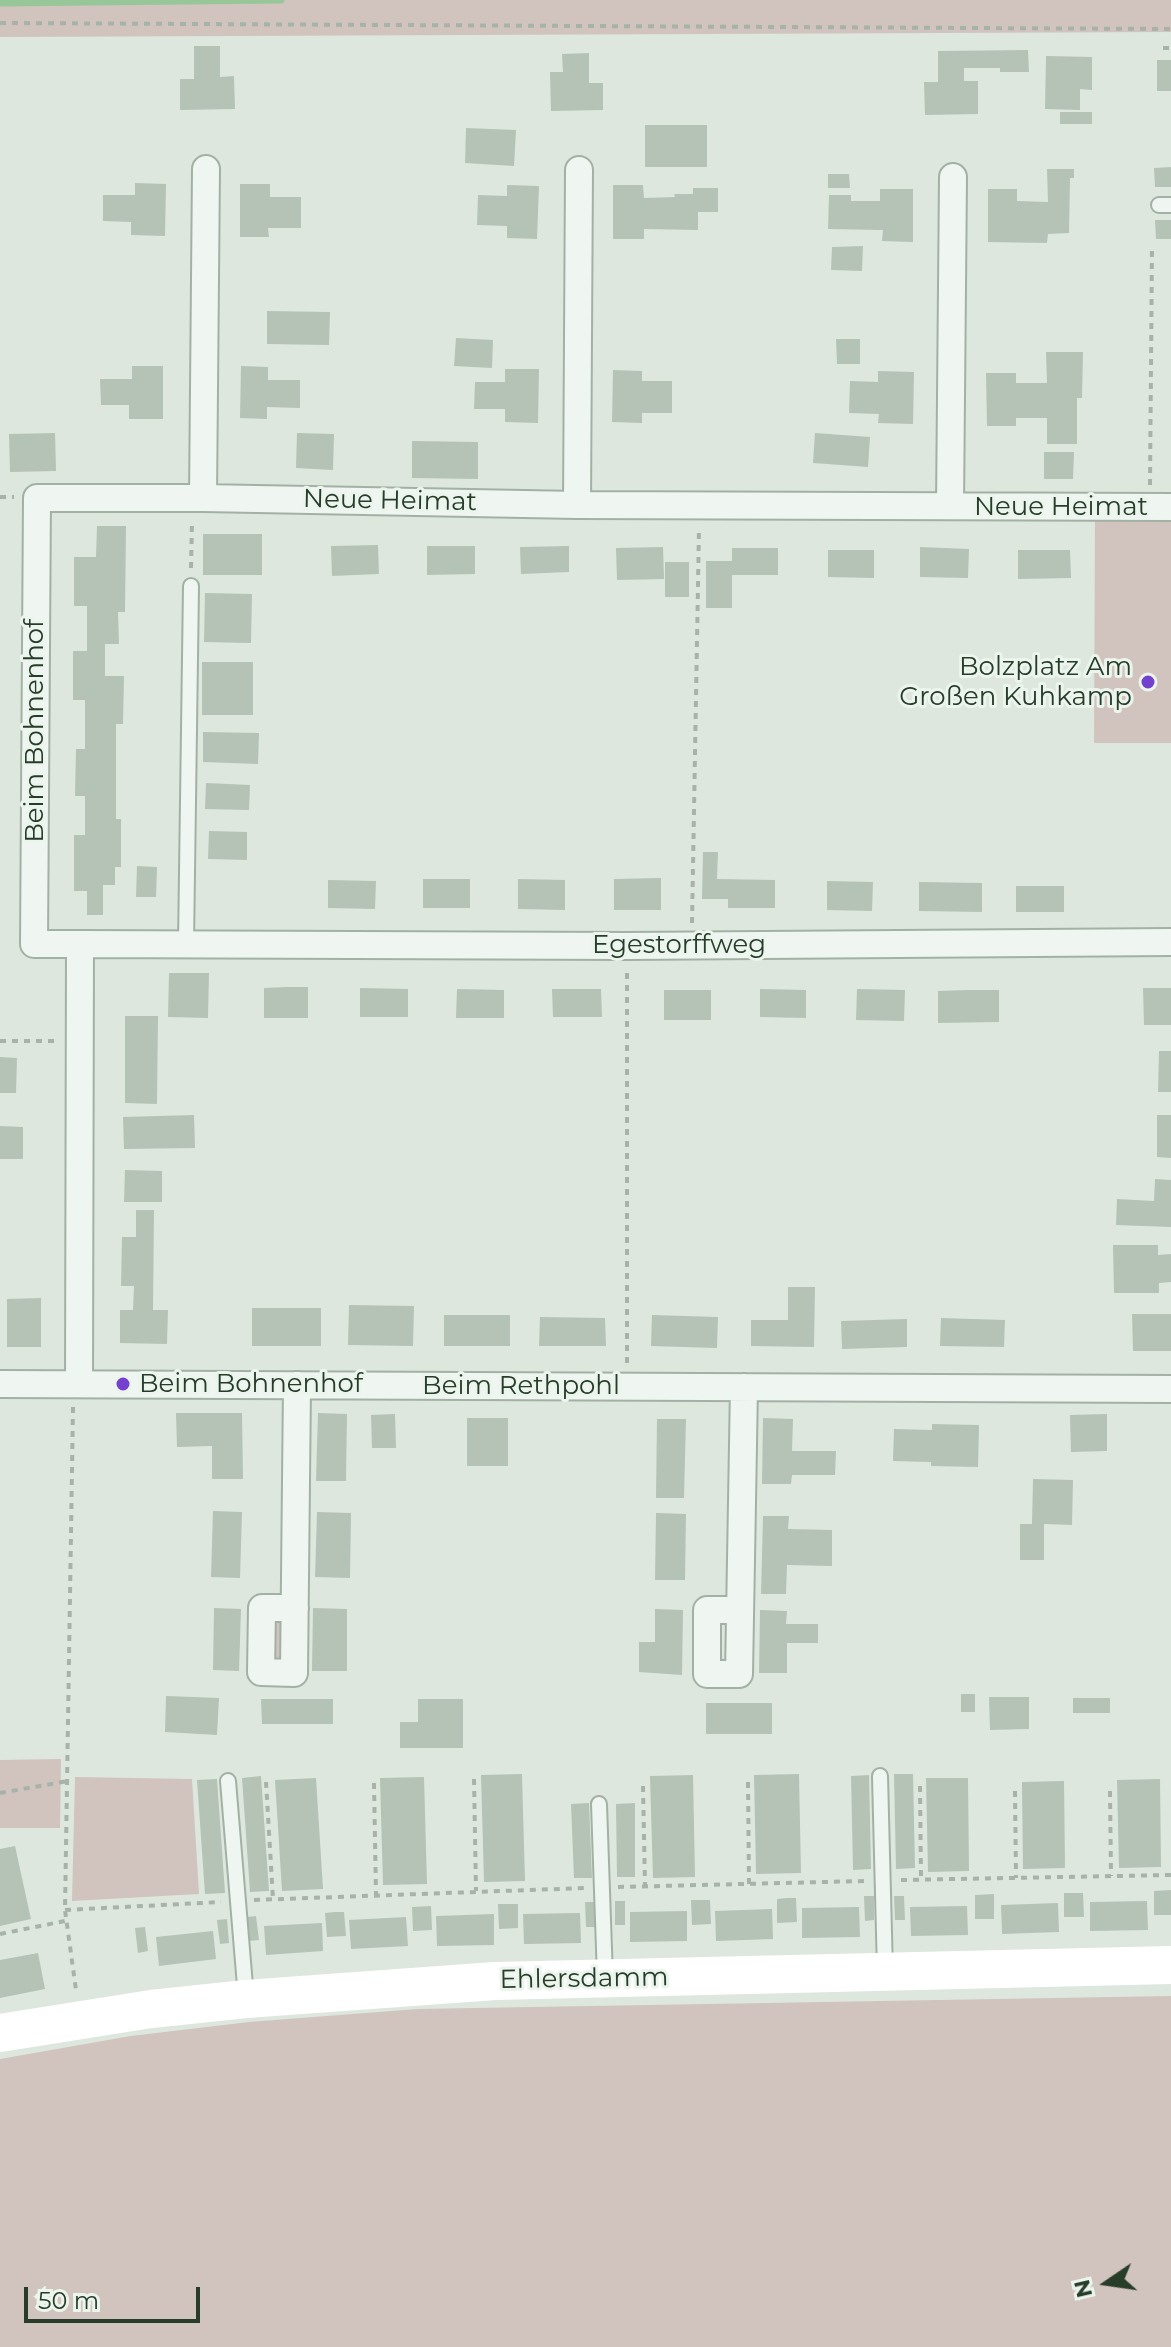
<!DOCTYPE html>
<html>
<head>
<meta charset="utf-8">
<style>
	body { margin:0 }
	#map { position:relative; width:1171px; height:2347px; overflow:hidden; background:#dde7de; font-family:Montserrat,sans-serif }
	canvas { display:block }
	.north { position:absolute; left:1067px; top:2243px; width:80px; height:80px; -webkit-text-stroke:6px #ecf5ed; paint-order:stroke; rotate:257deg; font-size:22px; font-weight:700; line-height:32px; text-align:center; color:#273d2a }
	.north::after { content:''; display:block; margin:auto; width:28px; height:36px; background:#273d2a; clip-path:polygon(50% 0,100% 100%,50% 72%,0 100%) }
	.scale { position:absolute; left:24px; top:2287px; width:176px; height:36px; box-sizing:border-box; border:4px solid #273d2a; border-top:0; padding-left:10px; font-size:24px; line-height:28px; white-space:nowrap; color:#273d2a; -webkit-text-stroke:6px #ecf5ed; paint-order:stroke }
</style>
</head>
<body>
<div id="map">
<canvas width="1171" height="2347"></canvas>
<div class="north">N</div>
<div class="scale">50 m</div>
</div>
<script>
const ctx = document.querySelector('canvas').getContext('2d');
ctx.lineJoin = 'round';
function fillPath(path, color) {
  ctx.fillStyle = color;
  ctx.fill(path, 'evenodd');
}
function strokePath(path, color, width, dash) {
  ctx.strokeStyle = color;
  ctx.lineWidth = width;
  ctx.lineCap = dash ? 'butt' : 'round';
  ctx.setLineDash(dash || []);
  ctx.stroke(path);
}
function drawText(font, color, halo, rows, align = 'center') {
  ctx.font = font + ' Montserrat,sans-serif';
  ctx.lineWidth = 6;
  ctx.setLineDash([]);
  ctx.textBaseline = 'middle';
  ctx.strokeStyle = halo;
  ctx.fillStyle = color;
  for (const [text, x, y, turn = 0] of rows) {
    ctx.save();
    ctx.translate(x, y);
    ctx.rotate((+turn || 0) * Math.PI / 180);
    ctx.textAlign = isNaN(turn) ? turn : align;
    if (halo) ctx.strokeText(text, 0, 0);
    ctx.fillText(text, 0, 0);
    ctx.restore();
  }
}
const green = new Path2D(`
	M0,0H1171V32L0,37Z
	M1095,519L1171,520V743H1094Z
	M284,1618L285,1660L273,1661L270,1621Z
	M61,1759L60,1828H0V1760Z
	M75,1777L192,1779L199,1894L72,1901Z
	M1171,1996V2347H0V2059L131,2036L249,2022L418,2009Z`);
const stream = new Path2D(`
	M0,3L281,0`);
const building = new Path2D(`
	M194,46H220V77L234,76L235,109L180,110V79H194Z
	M1028,50L1029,72H1000V68H964V81H978V114L925,115L924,82H938V51Z
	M589,53V83H603V110L551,111L550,72H563L562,54Z
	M1046,56L1092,57V90L1080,89V110L1045,109Z
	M1157,60H1171V91H1157Z
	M1060,112H1092V124H1060Z
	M645,125H707V167H645Z
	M466,128L516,130L514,166L465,163Z
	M1171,167V187H1155L1154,168Z
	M1047,169H1074V178H1070L1069,233L1048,234L1047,243L988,242V189H1017V201L1048,202Z
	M828,174H849L850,188H828Z
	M135,183L166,184L165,236L131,235V222L103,221V195H135Z
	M240,184H270V197H301V228H268L269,237H240Z
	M507,185L539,186L537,239L507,238V226L477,225L478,195L507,196Z
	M613,185H643L644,198L675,197L674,194H693V188H718V212H698V230L644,229V239H613Z
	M880,189H913V242L882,241L883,230L828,229L829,195H851V201H880Z
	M1155,220H1171V239H1156Z
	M863,246L862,271L831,270L832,247Z
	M267,311L330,312L329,345L267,344Z
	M456,338L493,340L492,368L454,366Z
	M836,339H860V364H837Z
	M1046,352H1083L1082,398H1077V444H1047V418H1016V426H987L986,373H1016V383H1047Z
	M132,366H163V419H129V405H101L100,379H132Z
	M241,366L268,367V380H300V408L267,407V419L240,418Z
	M505,369H539L538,423L505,422V409H474L475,382H505Z
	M613,370L642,371V381H672V413H642V423L612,422Z
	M878,371L914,372L913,424L878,423L879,414L849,413L850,381L878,382Z
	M55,433L56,471L10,472L9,434Z
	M297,433L334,434L333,470L296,468Z
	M815,433L870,437L868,467L813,463Z
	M412,441L478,442V479L412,478Z
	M1044,452H1074L1073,479H1044Z
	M97,526H126L125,612H118L119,644H105V676H124L123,724H116V819H121V867H115V885H103V915H87V891H74V835H85V796H75L76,749H85V700H73V651H87V606H74V557H96Z
	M203,534H262V575H203Z
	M378,545L379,574L332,576L331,546Z
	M427,546H475V574L427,575Z
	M569,546V572L521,574L520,547Z
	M663,547L664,579L617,580L616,548Z
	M920,547L969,549L968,578L920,577Z
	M732,548H778V575H732V608H706V561H732Z
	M828,550H874V578L828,577Z
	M1018,550H1070L1071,578L1018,579Z
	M665,562H689V597H665Z
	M205,593L252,594L251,643L204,642Z
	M202,662H253V715H202Z
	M203,732L259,733L258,764L203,762Z
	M206,783L250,785L249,810L205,809Z
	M209,831L247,832V860L208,859Z
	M703,852H718L717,879L775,880V908H728V899H702Z
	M137,866L157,867L156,897H136Z
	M661,878V910H614V879Z
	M423,879H470V908H423Z
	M518,879L565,880V910L518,909Z
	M328,880L376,881L375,909L328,908Z
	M827,881L873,882L872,911L827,910Z
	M919,882L982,883V912L919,911Z
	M1016,886H1064V912H1016Z
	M169,973H209L208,1018L168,1017Z
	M286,987H308V1018H264V988Z
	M360,988L408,989V1017H360Z
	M1143,988H1171V1025H1144Z
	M457,989L504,990V1018H456Z
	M552,989H601L602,1017H553Z
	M760,989L806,990V1018L760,1017Z
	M857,989L905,990L904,1021L856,1020Z
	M664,990H711V1020H664Z
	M969,990H999V1022L938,1023V991Z
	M125,1016H158L157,1104L125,1103Z
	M1159,1051H1171V1092H1158Z
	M0,1057L17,1058L16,1093H0Z
	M194,1115L195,1148L124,1149L123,1117Z
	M1157,1115H1171V1158L1157,1157Z
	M0,1126L23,1127V1159H0Z
	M125,1170L162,1171V1202H124Z
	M1155,1179L1171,1180V1227L1116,1225L1117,1199L1154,1201Z
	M136,1210H154L153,1310H168L167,1344L120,1343V1310H133L134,1286H121L122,1237H136Z
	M1113,1245H1158V1255L1171,1254V1282L1159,1283V1293H1114Z
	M788,1287H815L814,1347L751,1346V1320H788Z
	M41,1298V1347H7V1299Z
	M349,1305L414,1306L413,1346L348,1345Z
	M252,1308H321V1346H252Z
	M1132,1314H1171V1351H1133Z
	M444,1315H510V1346H444Z
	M652,1315L718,1317L717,1348L651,1346Z
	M540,1317L605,1318L606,1346H539Z
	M941,1318L1005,1320L1004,1347L940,1346Z
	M907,1319V1347L842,1349L841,1321Z
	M176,1413H242L243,1479H212V1446L177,1447Z
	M318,1413L347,1414L346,1481H316Z
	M395,1414L396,1448H372L371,1415Z
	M1107,1414V1451L1071,1452L1070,1415Z
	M467,1418H508V1466H467Z
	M763,1418L793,1419L792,1451H836L835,1475H792L791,1484H762Z
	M657,1419H686L684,1498H656Z
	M932,1424L979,1425L978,1467L931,1466V1462L893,1461L894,1429L932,1430Z
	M1033,1479L1073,1480L1072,1525L1044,1524V1560H1020V1524H1032Z
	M213,1511L242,1512L240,1578L211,1577Z
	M317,1512L351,1513L350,1578L315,1577Z
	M656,1513L686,1514L685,1580H655Z
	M763,1516H789L788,1529L832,1530V1566L787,1565L786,1594H761Z
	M214,1608L241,1609L239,1671L213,1670Z
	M313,1608L347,1609V1671H312Z
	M655,1609L683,1610L682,1675L639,1672V1642H655Z
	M760,1610L787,1611L786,1624H818V1643H787V1673H759Z
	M961,1694H975V1712H961Z
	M166,1696L219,1698L217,1735L165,1732Z
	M989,1697H1029V1729L990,1730Z
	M1073,1698H1110V1713H1073Z
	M261,1699H333V1724H262Z
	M418,1699H463V1748H400V1722H418Z
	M706,1703H772V1734H706Z
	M522,1774L525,1881L484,1882L481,1775Z
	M799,1774L801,1873L756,1874L754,1775Z
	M894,1774H913L915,1868L896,1869Z
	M693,1775L695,1877L653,1878L650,1776Z
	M869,1775L871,1869L853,1870L851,1776Z
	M261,1776L269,1891L250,1892L242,1778Z
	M424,1777L427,1884L383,1885L380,1778Z
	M316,1778L323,1889L282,1891L275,1780Z
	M926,1778H968L969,1871L928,1872Z
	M217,1779L225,1893L205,1894L197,1780Z
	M1160,1779L1161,1867L1119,1868L1117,1780Z
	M1064,1781L1065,1868L1023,1869L1022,1782Z
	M589,1803L592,1878H574L571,1804Z
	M635,1803V1877H617L616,1804Z
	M15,1846L31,1919L0,1926V1849Z
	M1171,1890V1915H1154V1891Z
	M1064,1893H1083L1084,1917H1064Z
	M994,1894V1919H975V1895Z
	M864,1896H874V1920L865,1921Z
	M894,1896H904L905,1920H895Z
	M787,1898H796L797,1922L777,1923V1899Z
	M691,1900H710L711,1924L692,1925Z
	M615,1901H625V1925H615Z
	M1147,1901L1148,1930L1090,1931V1902Z
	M585,1902H595V1927H586Z
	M1058,1903L1059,1932L1002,1934L1001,1905Z
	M498,1904H518V1928L499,1929Z
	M431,1906L432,1930L413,1931L412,1907Z
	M967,1906L968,1935L911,1936L910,1907Z
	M859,1907L860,1937L802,1938V1908Z
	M772,1909L773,1939L716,1941L715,1911Z
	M687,1911V1941L630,1942V1912Z
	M335,1912H344L346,1936L327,1937L325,1913Z
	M580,1913L581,1943L524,1944L523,1914Z
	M494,1914V1945L437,1946L436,1916Z
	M256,1916L259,1940L249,1941L247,1917Z
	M406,1917L408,1946L351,1949L349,1920Z
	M227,1919L229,1943L220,1944L217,1920Z
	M322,1923L323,1951L266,1955L264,1926Z
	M145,1927L148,1951L138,1953L135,1928Z
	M213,1931L216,1959L159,1966L156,1937Z
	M38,1953L45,1989L0,1998V1960Z`);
const path = new Path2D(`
	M0,23L1171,29
	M1163,48H1171
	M1150,485L1152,248
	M0,497H14
	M191,568L192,521
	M692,923L699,528
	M0,1041H58
	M627,1363V968
	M73,1407L65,1910L76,1990
	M474,1779L476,1891
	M266,1782L273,1899
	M748,1782L749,1884
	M374,1783L376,1895
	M643,1786L645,1886
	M920,1786L921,1880
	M1015,1791L1016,1878
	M1110,1791L1111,1876
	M0,1793L68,1781
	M901,1880L1171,1875
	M618,1887L865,1881
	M254,1900L585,1888
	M65,1910L221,1902
	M0,1934L65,1921`);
const lane = new Path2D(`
	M1159,205H1171
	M186,944L191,586
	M880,1776L885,1972
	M228,1781L246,1998
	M599,1804L605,1978`);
const street = new Path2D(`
	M203,498L206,169
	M577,505L579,170
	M950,506L953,177
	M80,944L627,946L1171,942
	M0,1384L1171,1389
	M79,1384L80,944H34L37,498H203L577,505L1171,507
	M295,1608H262L261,1672L294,1673L297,1385
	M739,1610H707V1674H739L744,1387`);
const secondary = new Path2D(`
	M0,2033L151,2009L246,1999L495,1981L1171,1965`);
const markers = [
	[1148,682,8,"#7341cd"],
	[123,1384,8,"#7341cd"]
];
const streetNames = [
	["Neue Heimat",390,501,1],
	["Neue Heimat",1061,507],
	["Beim Bohnenhof",35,731,-90],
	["Egestorffweg",679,945],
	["Beim Rethpohl",521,1386],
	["Ehlersdamm",584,1979,-1]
];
const poiNames = [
	["Bolzplatz Am",1132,667],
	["Großen Kuhkamp",1132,697],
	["Beim Bohnenhof",139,1384,"left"]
];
fillPath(green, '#d1c3be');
strokePath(stream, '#97c799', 7);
fillPath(building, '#b4c3b6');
strokePath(lane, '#a3b1a4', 18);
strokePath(street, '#a3b1a4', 30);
strokePath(path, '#a7b3a9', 4, [6, 6]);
strokePath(lane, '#eff5f0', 14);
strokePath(street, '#eff5f0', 26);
strokePath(secondary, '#fff', 38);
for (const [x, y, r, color] of markers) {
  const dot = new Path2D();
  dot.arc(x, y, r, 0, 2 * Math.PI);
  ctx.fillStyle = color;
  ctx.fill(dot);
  strokePath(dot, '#ecf5ed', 3);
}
drawText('26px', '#273d2a', '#ecf5ed', streetNames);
drawText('26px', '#273d2a', '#ecf5ed', poiNames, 'right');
</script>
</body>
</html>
